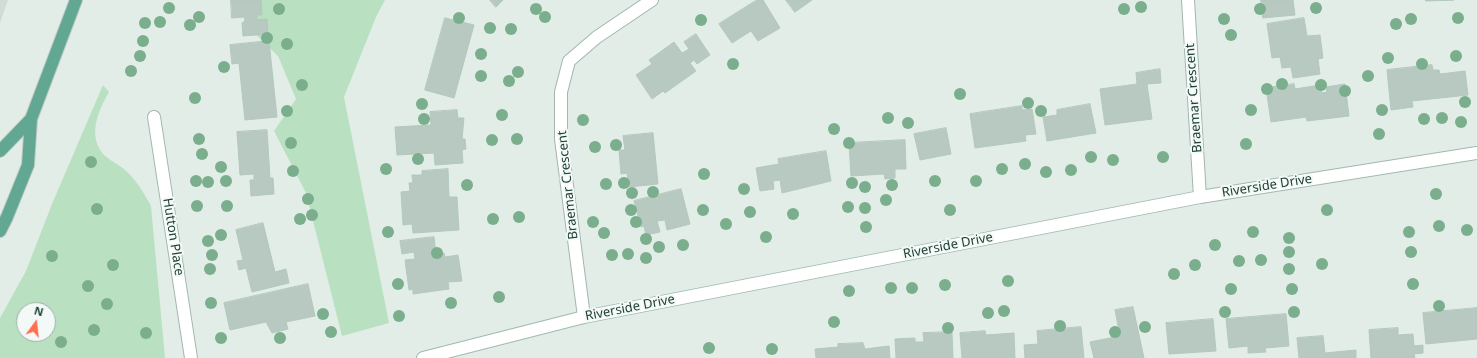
<!DOCTYPE html>
<html>
<head>
<meta charset="utf-8">
<style>
	body { margin:0 }
	#map { position:relative; width:1477px; height:358px; overflow:hidden; background:#e2ede8; font-family:"Noto Sans",sans-serif }
	canvas { display:block }
	.north { position:absolute; left:16px; top:302px; width:40px; height:40px; box-sizing:border-box; background:#f3f9f6; border:1px solid #9fafa9; border-radius:50%; rotate:15deg; font-size:11px; font-weight:700; line-height:16px; text-align:center; color:#204036 }
	.north::after { content:''; display:block; margin:auto; width:14px; height:18px; background:#fe6f4f; clip-path:polygon(50% 0,100% 100%,50% 72%,0 100%) }
</style>
</head>
<body>
<div id="map">
<canvas width="1477" height="358"></canvas>
<div class="north">N</div>
</div>
<script>
const ctx = document.querySelector('canvas').getContext('2d');
ctx.lineJoin = 'round';
function fillPath(path, color) {
  ctx.fillStyle = color;
  ctx.fill(path, 'evenodd');
}
function strokePath(path, color, width, dash) {
  ctx.strokeStyle = color;
  ctx.lineWidth = width;
  ctx.lineCap = dash ? 'butt' : 'round';
  ctx.setLineDash(dash || []);
  ctx.stroke(path);
}
function drawText(font, color, halo, rows, align = 'center') {
  ctx.font = font + ' "Noto Sans",sans-serif';
  ctx.lineWidth = 4;
  ctx.setLineDash([]);
  ctx.textBaseline = 'middle';
  ctx.strokeStyle = halo;
  ctx.fillStyle = color;
  for (const [text, x, y, turn = 0] of rows) {
    ctx.save();
    ctx.translate(x, y);
    ctx.rotate((+turn || 0) * Math.PI / 180);
    ctx.textAlign = isNaN(turn) ? turn : align;
    if (halo) ctx.strokeText(text, 0, 0);
    ctx.fillText(text, 0, 0);
    ctx.restore();
  }
}
const built = new Path2D(`
	M0,0H8L0,23Z`);
const green = new Path2D(`
	M260,0H385L376,17L344,97L389,323L342,336L306,193L274,131L296,99L278,56L252,31Z
	M103,85L109,92C98,111 87,136 104,155C109,160 118,164 124,169C136,179 144,193 151,206L165,358H0V318L26,271L52,204ZM24,310H48V334H24Z`);
const building = new Path2D(`
	M231,0H261L262,15H257V20L267,19L268,34L243,36L242,23L245,21L244,17L232,18Z
	M490,0H503L496,7Z
	M757,0H763L780,28L758,41L751,31L732,43L719,24Z
	M786,0H812L795,12Z
	M1261,0H1293L1295,15L1263,18Z
	M1426,0H1454L1426,1Z
	M445,18L474,25L454,98L425,90Z
	M1304,18L1307,36L1320,35L1323,58L1318,59L1320,74L1293,78L1291,67L1282,68L1280,57L1272,58L1267,24Z
	M696,34L710,55L697,64L694,60L690,63L696,71L665,93L663,91L652,99L636,75L652,64L649,60L674,42L682,53L689,49L684,42Z
	M269,41L277,117L245,120L239,63L232,64L230,45Z
	M1432,65L1433,70H1439L1440,74L1465,71L1468,95L1412,101L1413,107L1391,110L1387,70Z
	M1160,69L1161,83L1147,84L1152,119L1105,125L1100,89L1137,84L1136,73Z
	M1294,84L1295,89L1320,85L1322,93L1327,92L1326,87L1345,84L1349,116L1307,121L1306,117L1271,122L1266,88Z
	M1090,104L1096,133L1047,141L1043,117L1057,115V110Z
	M1022,106V110L1032,109L1036,134L1025,135L1026,141L975,148L970,114Z
	M457,110L458,118H464L462,139H465L466,149L462,150L463,163L435,165L434,153L397,155L395,127L431,125L430,112Z
	M946,128L951,154L920,160L914,134Z
	M267,130L270,178H273L274,194L251,196L250,180H254V174L240,175L237,132Z
	M653,133L658,184L629,187L627,173L621,174L619,150H625L623,136Z
	M905,140L906,169H895V178L885,179L884,174L851,176L849,143Z
	M826,151L831,181L782,193L780,180L773,181L774,189L760,191L756,168L779,164L778,159Z
	M448,169L449,197H457L459,230L413,233L412,224L403,225L401,192L410,191L409,183H413L412,175H422V171Z
	M681,189L690,224L667,230L665,220L657,221L660,232L646,235L644,226L641,227L634,201Z
	M263,223L275,272L286,269L289,283L252,292L246,268L239,270L237,261L243,260L236,230Z
	M434,237L436,254L444,253L445,257L458,255L462,281L448,282L449,289L413,294V289L409,290L405,260L415,259L414,252L402,254L400,241Z
	M308,284L315,316L286,322L288,329L272,333L266,322L230,330L224,303Z
	M1133,307L1144,358H1094L1090,342L1120,336L1115,310Z
	M1477,308V339L1426,344L1423,313Z
	M1286,314L1289,346L1265,348L1266,352L1248,353V346L1229,348L1226,319Z
	M1213,319L1216,351L1169,354L1166,323Z
	M1081,327L1084,358H1025L1024,345L1038,344L1037,331Z
	M1398,328V335L1413,334L1414,346L1423,345V353L1414,354L1415,358H1371L1369,330Z
	M985,331L986,335L1014,333L1015,358H962L960,333Z
	M952,332L953,358H896L895,339L915,338V342H924L923,333Z
	M1323,336L1325,353L1356,350V358H1299L1297,338Z
	M863,343L865,349L889,346L890,358H816L815,349L838,347V344Z`);
const street = new Path2D(`
	M1188,0L1200,197
	M154,117L191,358
	M584,317L561,139V92L569,61L597,37L652,0`);
const secondary = new Path2D(`
	M423,358L584,317L1200,197L1477,153`);
const primary = new Path2D(`
	M0,151L31,119
	M0,231L7,217L28,165L31,119L76,0`);
const trees = [
	[1141,7],
	[169,8],
	[1316,8],
	[279,9],
	[536,9],
	[1124,9],
	[1260,9],
	[199,17],
	[545,17],
	[459,18],
	[1458,18],
	[1224,19],
	[1411,19],
	[701,20],
	[160,22],
	[145,23],
	[1396,24],
	[190,25],
	[490,28],
	[511,29],
	[1231,35],
	[267,38],
	[143,41],
	[287,44],
	[481,54],
	[140,56],
	[1456,56],
	[1388,58],
	[733,64],
	[1422,64],
	[224,67],
	[131,71],
	[518,72],
	[481,76],
	[1368,76],
	[509,81],
	[1282,84],
	[302,85],
	[1321,85],
	[1267,89],
	[1345,91],
	[960,94],
	[195,98],
	[1465,102],
	[1028,103],
	[422,104],
	[1251,110],
	[1382,110],
	[287,111],
	[1041,111],
	[502,115],
	[888,118],
	[1442,118],
	[424,119],
	[1424,119],
	[583,120],
	[1461,122],
	[908,123],
	[834,129],
	[1379,134],
	[199,139],
	[517,139],
	[492,140],
	[291,143],
	[849,143],
	[1246,144],
	[616,145],
	[595,147],
	[202,154],
	[1091,157],
	[1163,157],
	[418,159],
	[1113,160],
	[91,162],
	[1025,164],
	[221,167],
	[386,169],
	[1002,169],
	[1071,170],
	[293,171],
	[1046,172],
	[704,174],
	[196,181],
	[226,181],
	[935,181],
	[976,181],
	[208,182],
	[624,183],
	[852,183],
	[606,184],
	[467,185],
	[892,185],
	[865,187],
	[744,189],
	[653,192],
	[632,193],
	[1436,194],
	[308,199],
	[886,200],
	[197,206],
	[227,206],
	[848,207],
	[865,208],
	[97,209],
	[631,210],
	[703,210],
	[950,210],
	[1327,210],
	[750,212],
	[793,214],
	[312,215],
	[519,217],
	[300,219],
	[493,219],
	[593,222],
	[636,222],
	[726,224],
	[1439,226],
	[866,227],
	[1467,230],
	[388,232],
	[1253,232],
	[1409,232],
	[604,233],
	[221,235],
	[766,237],
	[1289,238],
	[646,239],
	[208,241],
	[683,245],
	[1215,245],
	[659,247],
	[1289,252],
	[1411,252],
	[437,253],
	[628,254],
	[212,255],
	[612,255],
	[52,256],
	[646,258],
	[1261,260],
	[1239,261],
	[1322,264],
	[113,265],
	[1195,265],
	[210,269],
	[1289,269],
	[1174,274],
	[1008,281],
	[398,284],
	[1413,284],
	[945,285],
	[88,286],
	[891,288],
	[912,288],
	[1231,289],
	[1292,289],
	[849,291],
	[499,297],
	[211,303],
	[451,303],
	[107,304],
	[1439,306],
	[1004,311],
	[1225,312],
	[1294,312],
	[988,313],
	[323,314],
	[399,316],
	[834,322],
	[1060,326],
	[1145,327],
	[948,328],
	[94,330],
	[331,332],
	[1115,332],
	[146,333],
	[221,338],
	[280,338],
	[61,342],
	[709,348],
	[772,349]
];
const streetNames = [
	["Braemar Crescent",1194,98,-94],
	["Braemar Crescent",568,185,-96],
	["Riverside Drive",1267,186,-9],
	["Hutton Place",173,237,81],
	["Riverside Drive",948,246,-11],
	["Riverside Drive",630,308,-11]
];
fillPath(built, '#d0ddd6');
fillPath(green, '#b9e1c1');
fillPath(building, '#b7c9c0');
strokePath(building, '#b3c8be', 1);
strokePath(street, '#a4b6af', 14);
strokePath(secondary, '#9fbaaf', 14);
strokePath(primary, '#c1cac7', 14);
strokePath(street, '#fff', 12);
strokePath(secondary, '#fff', 12);
strokePath(primary, '#62a791', 12);
ctx.fillStyle = '#7bae8d';
for (const [x, y] of trees) {
  ctx.beginPath();
  ctx.arc(x, y, 6, 0, 2 * Math.PI);
  ctx.fill();
}
drawText('13px', '#204036', '#f3f9f6', streetNames);
</script>
</body>
</html>
